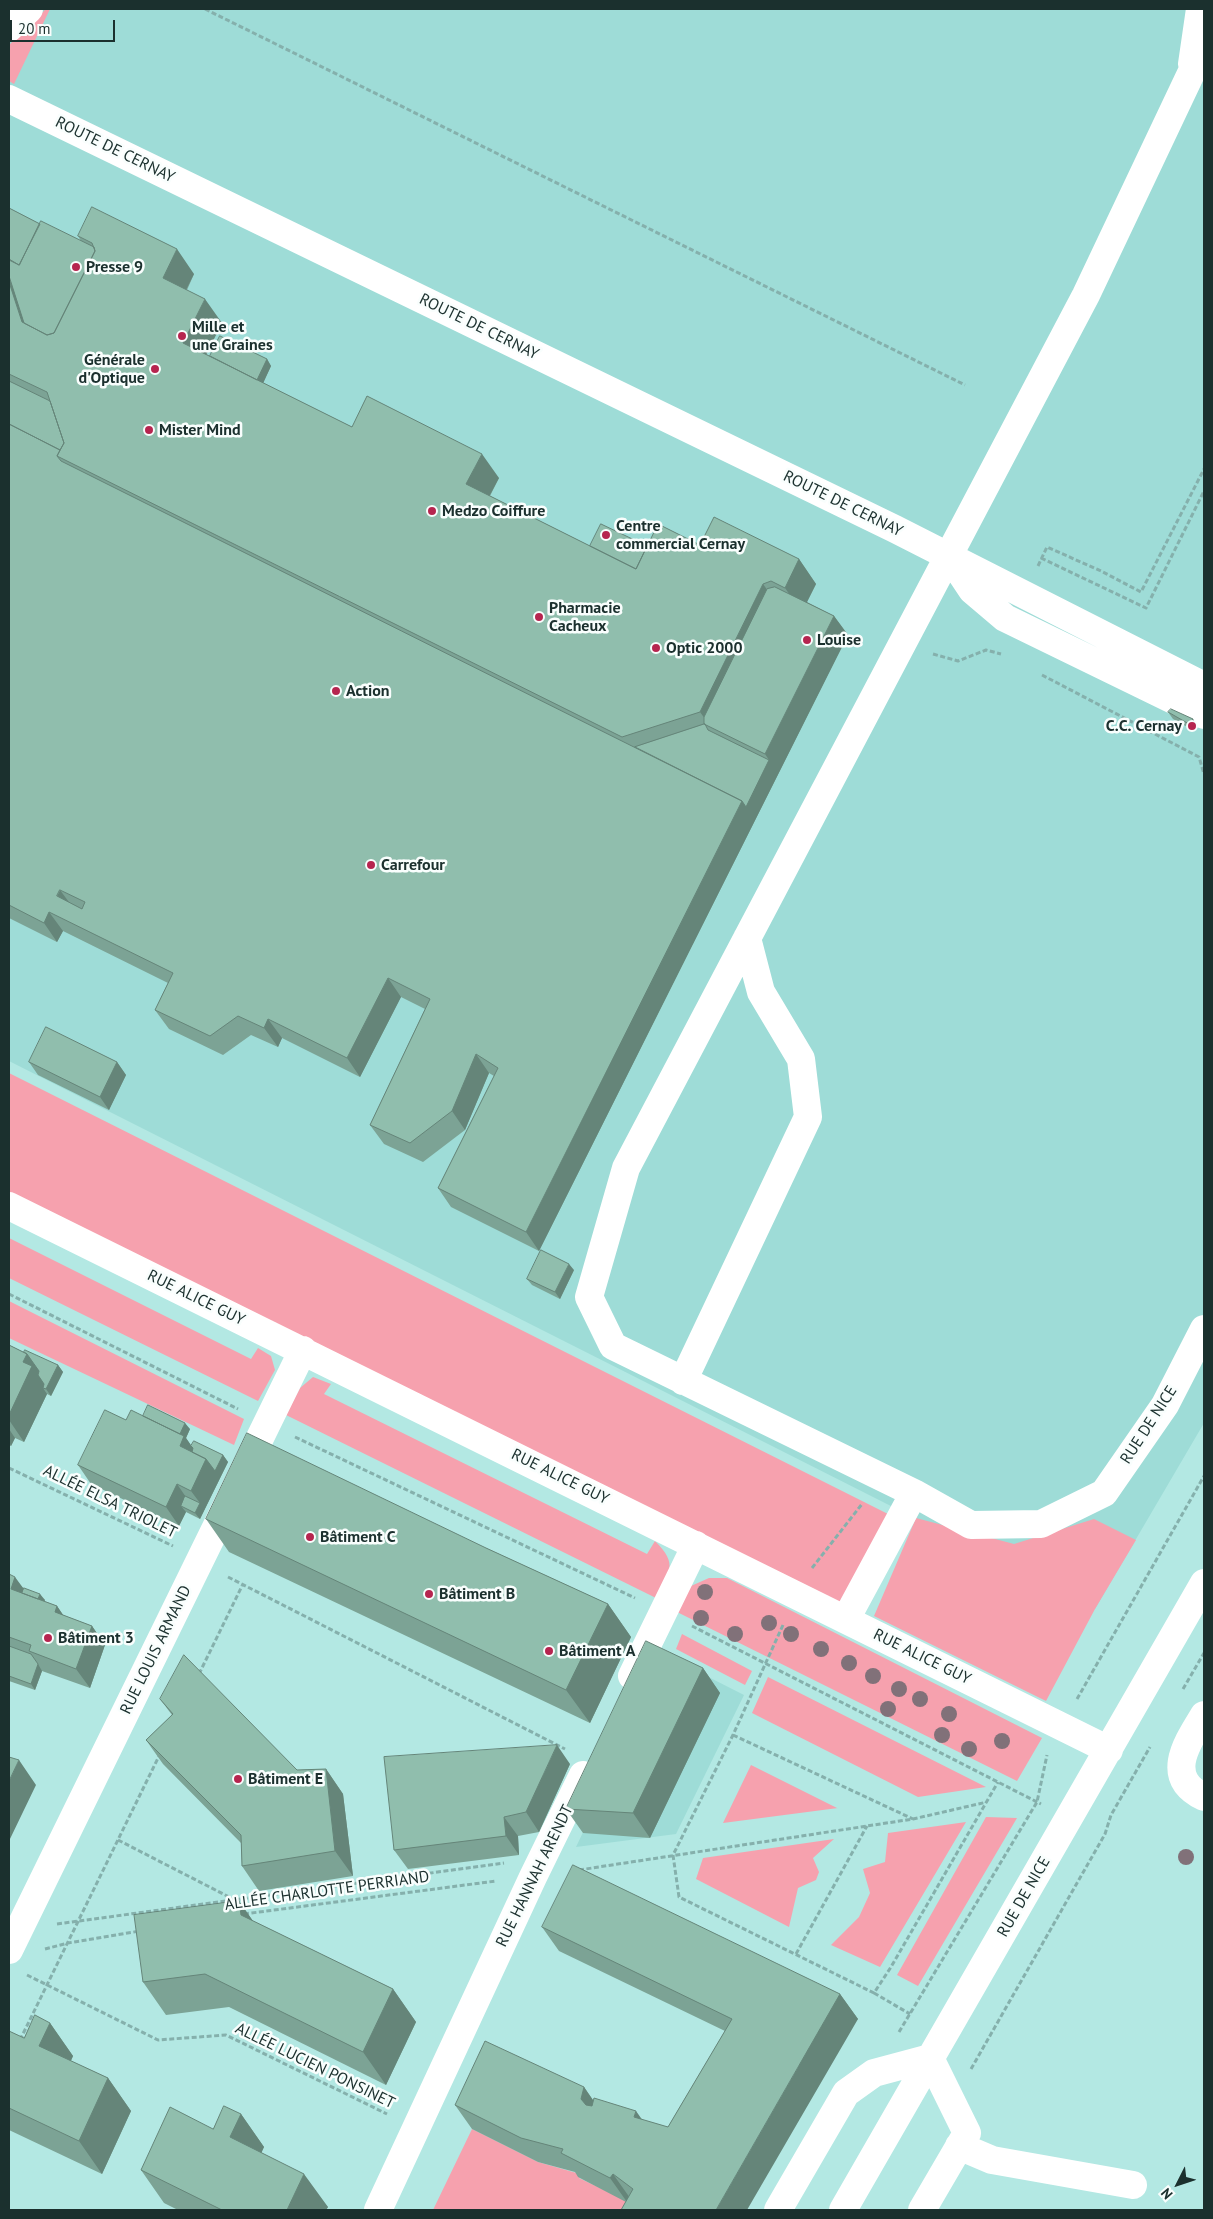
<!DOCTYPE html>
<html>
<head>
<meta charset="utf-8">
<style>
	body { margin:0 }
	#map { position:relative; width:1213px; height:2219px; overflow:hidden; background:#b3e8e3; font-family:"PT Sans",sans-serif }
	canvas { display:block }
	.frame { position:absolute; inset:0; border:10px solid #1b302e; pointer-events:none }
	.north { position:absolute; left:1153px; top:2159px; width:50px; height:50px; -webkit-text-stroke:4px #f9fefd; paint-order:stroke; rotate:229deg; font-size:14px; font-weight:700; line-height:20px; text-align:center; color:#1b302e }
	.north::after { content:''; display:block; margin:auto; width:18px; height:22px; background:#1b302e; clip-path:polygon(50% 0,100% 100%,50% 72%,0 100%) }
	.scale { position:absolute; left:10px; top:20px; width:105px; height:22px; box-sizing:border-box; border:2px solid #1b302e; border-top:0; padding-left:6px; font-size:15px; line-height:18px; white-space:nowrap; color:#1b302e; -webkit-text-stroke:4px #f9fefd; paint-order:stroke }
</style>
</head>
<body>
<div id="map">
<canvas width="1213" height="2219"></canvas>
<div class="frame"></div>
<div class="north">N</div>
<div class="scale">20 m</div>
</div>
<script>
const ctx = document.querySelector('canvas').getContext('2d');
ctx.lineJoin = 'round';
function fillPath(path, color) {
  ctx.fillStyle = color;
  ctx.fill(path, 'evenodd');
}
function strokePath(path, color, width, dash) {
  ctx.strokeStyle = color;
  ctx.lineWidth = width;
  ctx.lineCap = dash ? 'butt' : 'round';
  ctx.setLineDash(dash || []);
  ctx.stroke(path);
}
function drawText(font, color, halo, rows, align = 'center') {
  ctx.font = font + ' "PT Sans",sans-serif';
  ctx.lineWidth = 5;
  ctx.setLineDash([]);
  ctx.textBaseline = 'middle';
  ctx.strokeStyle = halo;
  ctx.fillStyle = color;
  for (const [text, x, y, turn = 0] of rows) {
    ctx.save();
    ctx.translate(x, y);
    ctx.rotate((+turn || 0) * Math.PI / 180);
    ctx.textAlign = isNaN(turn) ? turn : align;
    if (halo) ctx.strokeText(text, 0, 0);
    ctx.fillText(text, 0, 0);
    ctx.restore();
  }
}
const built = new Path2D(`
	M9,9H1204V1423L1095,1609L9,1061Z
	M667,1656L744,1695L676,1834L576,1847Z`);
const green = new Path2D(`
	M46,9H50L14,84L9,81V45Z
	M9,1073L890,1515L839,1605L9,1193Z
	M9,1238L251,1359L258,1348L271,1356L275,1370L258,1401L9,1278Z
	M9,1301L244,1419L234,1445L9,1338Z
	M313,1377L331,1384L324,1394L647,1554L655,1541C679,1565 669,1571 656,1598L286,1415L300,1388Z
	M916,1518L1014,1544L1094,1519L1136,1540L1095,1609L1046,1701L874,1616Z
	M709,1578H727L1042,1738L1017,1781L677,1612L691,1586Z
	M682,1634L752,1671L745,1685L676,1649Z
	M768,1677L986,1787L918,1797L752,1713Z
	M751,1765L837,1808H838L723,1823Z
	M986,1817L1017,1818L918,1986L897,1975Z
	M966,1822L880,1967L831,1945L859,1917L870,1893L863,1869L885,1862L888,1833Z
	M834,1839L813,1858L819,1872L816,1880L798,1888L789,1927L696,1879L703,1858Z
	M472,2129L538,2162L580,2174L579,2178L646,2210H433Z`);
const path = new Path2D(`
	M205,9L965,385
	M1041,558L1146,608L1204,491
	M1038,566L1047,547L1101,571L1141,592L1204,469
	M933,654L958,661L986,650L1001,654
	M1042,675L1199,757L1204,774
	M9,1294L238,1409
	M295,1437L635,1598
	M9,1468L173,1546
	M812,1568L862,1504
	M228,1577L565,1749
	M783,1625L733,1735L673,1855L679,1897L874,1993L891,1967L998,1782
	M692,1626L1041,1804
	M199,1674L242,1586
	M1183,1689L1204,1653
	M1077,1699L1204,1476
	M733,1735L913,1819
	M118,1840L233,1899
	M579,1870L913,1819L987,1802
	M244,1914L496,1881
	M57,1924L504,1863
	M45,1949L68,1943L140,1931
	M796,1954L867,1826
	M27,1975L158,2040L226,2035L387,2114
	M874,1993L910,2014
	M899,2032L1037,1802L1047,1755
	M20,2040L159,1756
	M971,2069L1105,1834L1111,1815L1150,1747`);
const minor = new Path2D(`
	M9,28L29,9
	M1204,46L1086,295L626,1168L589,1297L613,1346L914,1493L971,1525L1041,1524L1104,1493L1165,1405L1204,1329
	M1192,64L1200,9
	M9,99L895,529L1204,686
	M950,557L972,590L1005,618L1204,715
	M9,1206L1109,1750
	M683,1381L808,1117L801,1059L761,992L747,938
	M846,1619L914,1493
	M632,1676L696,1545
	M1204,1715C1187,1743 1163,1777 1204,1797
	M9,1950L303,1350
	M959,2146L992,2160L1133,2185
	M378,2210L533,1877L583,1775
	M778,2210L846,2093L874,2073L930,2058L967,2133L922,2210
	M843,2210L1204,1583`);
const trees = [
	[705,1592],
	[701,1618],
	[769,1623],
	[735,1634],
	[791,1634],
	[821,1649],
	[849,1663],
	[873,1676],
	[899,1689],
	[920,1699],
	[888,1709],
	[949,1714],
	[942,1735],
	[1002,1741],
	[969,1749],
	[1186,1857]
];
const wall = new Path2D(`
	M9,208L40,224L81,241L78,236L194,274L187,290L222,323L206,354L210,356L267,359L271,366L263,383L352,427L499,478L490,496L590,546H647L700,545L799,559L816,584L807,602L834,616L848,635L539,1251L451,1207L438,1188L494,1076L489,1073L465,1130L423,1162L384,1144L370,1125L425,1009L401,997L360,1077L282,1038L278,1047L251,1035L223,1055L169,1029L155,1010L168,983L63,931L57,942L9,918Z
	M1168,712L1193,719L1197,726L1193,730L1173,719Z
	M29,1062H117L126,1075L109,1110L38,1075Z
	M574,1270L560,1299L532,1285L527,1279Z
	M9,1345L24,1352L58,1365L63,1372L51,1396L47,1394L24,1442L15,1438L11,1446L9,1445Z
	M143,1416L190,1429L186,1438L191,1446L223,1455L228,1462L200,1519L186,1512L179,1526L91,1484L78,1465Z
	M206,1519L486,1548L608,1604L631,1637L590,1723L229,1552Z
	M9,1574L24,1589L45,1600L44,1601L57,1606L63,1615L92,1626L105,1645L90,1688L42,1671L35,1690L9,1681Z
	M703,1668L720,1693L650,1838L583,1833L566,1809Z
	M160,1699L297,1770L326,1769L343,1794L353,1876L259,1891L242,1866L241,1843L163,1764L146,1740L172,1715Z
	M570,1764L539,1832L518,1836L519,1855L408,1869L394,1850Z
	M239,1901L253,1921L393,1989L416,2022L386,2085L229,2007L166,2015L143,1982Z
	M542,1927L840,1994L858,2019L626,2202L578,2177L575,2172L538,2162L472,2129L455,2105L584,2087L593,2100L642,2120L668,2127L725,2031L559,1951Z
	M50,2023L73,2056L71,2061L108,2078L131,2111L102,2174L9,2130V2031L24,2038Z
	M241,2114L264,2147L261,2152L328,2207L326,2210H178L164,2203L141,2170Z`);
const shadedWall = new Path2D(`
	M177,249L194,274L180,302L163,278Z
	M9,259L34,332L22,322L9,282Z
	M205,299L222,323L200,367L183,343Z
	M267,359L271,366L260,390L255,383Z
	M482,454L499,478L483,508L466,484Z
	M799,559L816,584L802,612L785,588Z
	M763,584L780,608L711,727L700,712Z
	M834,616L848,635L539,1251L526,1232L742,801L769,760L765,754Z
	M1193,719L1197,726L1193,730L1189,724Z
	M60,890L74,909L57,896Z
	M49,912L63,931L57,942L44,923Z
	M388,978L401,997L360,1077L347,1058Z
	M268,1019L282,1038L278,1047L264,1028Z
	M476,1054L489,1073L465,1130L452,1111Z
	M117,1062L126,1075L109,1110L100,1097Z
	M569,1264L574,1270L560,1299L555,1292Z
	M27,1354L58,1365L63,1372L51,1396L46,1389L43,1388L47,1394L24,1442L9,1420V1415L23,1362Z
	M185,1423L190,1429L186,1438L198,1455L188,1458L177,1440Z
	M9,1429L15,1438L11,1446L9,1442Z
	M223,1455L228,1462L200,1519L195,1513L200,1503L191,1491L206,1459Z
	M177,1484L190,1503L181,1506L186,1512L179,1526L166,1507Z
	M15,1577L29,1596L13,1592L9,1583Z
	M40,1594L45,1600L40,1614L35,1607Z
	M608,1604L631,1637L590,1723L566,1690Z
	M57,1606L70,1625L55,1612Z
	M92,1626L105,1645L90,1688L76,1669Z
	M38,1664L42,1671L35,1690L31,1684Z
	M703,1668L720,1693L650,1838L633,1813Z
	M557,1745L570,1764L539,1832L526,1812Z
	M19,1760L36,1785L9,1841V1781Z
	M326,1769L343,1794L353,1876L335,1851Z
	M504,1817L518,1836L519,1855L506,1836Z
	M239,1901L262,1934L241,1915Z
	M393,1989L416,2022L386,2085L363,2052Z
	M840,1994L858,2019L747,2210H716Z
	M50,2023L73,2056L62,2079L39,2046Z
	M108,2078L131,2111L102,2174L79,2141Z
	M584,2087L601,2112L598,2123L581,2099Z
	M636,2111L653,2135L634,2117Z
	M241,2114L264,2147L254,2170L230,2137Z
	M304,2174L328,2207L326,2210H287Z
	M613,2174L630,2198L627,2202L610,2178Z`);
const building = new Path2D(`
	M92,207L177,249L163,278L205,299L183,343L352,427L367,396L482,454L466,484L636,569L658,524L700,545L714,517L799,559L785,588L771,581L763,584L700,712L622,737L57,456L64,443L47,392L9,374V282L22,322L47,335L54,333L95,251L92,243L78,236Z
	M9,208L40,224L19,265L9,259Z
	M41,221L94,247L95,251L54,333L47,335L24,323L9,276V260L19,265Z
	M220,336L267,359L257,380L210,356Z
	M9,381L50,401L64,443L60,450L9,424Z
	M9,424L60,450L57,456L61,461L742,801L526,1232L438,1188L498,1068L476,1054L452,1111L410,1143L370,1125L430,999L388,978L347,1058L268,1019L264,1028L238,1016L210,1036L155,1010L173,973L49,912L44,923L9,905ZM60,890L85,902L82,909L57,896Z
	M601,524L647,546L636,569L590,546Z
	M775,587L834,616L765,754L704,724V717L767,589Z
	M1171,709L1193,719L1189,724L1168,712Z
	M705,724L708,730L769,760L746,807L742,801L635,747Z
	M46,1027L117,1062L100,1097L29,1062Z
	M541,1250L569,1264L555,1292L527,1279Z
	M9,1345L27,1354L23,1362L32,1366L9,1415Z
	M25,1350L58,1365L46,1389L43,1388L44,1384L38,1375L39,1371L27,1354L24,1352Z
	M148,1405L185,1423L180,1434L143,1416Z
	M105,1410L126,1420L131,1410L184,1436L180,1446L206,1459L191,1491L177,1484L166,1507L78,1465Z
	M247,1433L486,1548L608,1604L566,1690L206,1519Z
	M194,1441L223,1455L215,1471L206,1459L192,1452L193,1448L191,1446Z
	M185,1496L200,1503L195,1513L181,1506Z
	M9,1574L15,1577L11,1589L57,1606L55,1612L92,1626L76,1669L29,1651L31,1645L9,1637Z
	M24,1588L40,1594L38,1599L22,1593Z
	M646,1641L703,1668L633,1813L566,1809Z
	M9,1646L31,1654L38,1664L31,1684L9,1676Z
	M184,1655L297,1770L326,1769L335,1851L242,1866L241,1835L146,1740L173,1714L160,1699Z
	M557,1745L526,1812L504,1817L506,1836L394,1850L384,1757Z
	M9,1757L19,1760L9,1781Z
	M573,1865L840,1994L716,2210H621L633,2189L613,2174L610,2178L561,2153L563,2149L521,2138L455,2105L485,2041L584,2087L581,2099L586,2105L592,2106L594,2098L636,2111L634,2117L668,2127L732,2019L542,1927Z
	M239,1901L241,1915L393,1989L363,2052L205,1974L143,1982L134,1915Z
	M35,2015L50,2023L39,2046L108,2078L79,2141L9,2108V2031L24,2038Z
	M224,2106L241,2114L230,2137L304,2174L287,2210H222L141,2170L170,2107L213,2129Z`);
const markers = [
	[76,267,5,"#b6254f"],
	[182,336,5,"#b6254f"],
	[155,369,5,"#b6254f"],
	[149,430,5,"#b6254f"],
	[432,511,5,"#b6254f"],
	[606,535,5,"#b6254f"],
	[539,617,5,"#b6254f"],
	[807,640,5,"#b6254f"],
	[656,648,5,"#b6254f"],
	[336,691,5,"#b6254f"],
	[1192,726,5,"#b6254f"],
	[371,865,5,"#b6254f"],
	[310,1537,5,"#b6254f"],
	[429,1594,5,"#b6254f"],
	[48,1638,5,"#b6254f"],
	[549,1651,5,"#b6254f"],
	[238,1779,5,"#b6254f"]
];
const streetNames = [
	["ROUTE DE CERNAY",115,150,26],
	["ROUTE DE CERNAY",479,327,26],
	["ROUTE DE CERNAY",843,504,26],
	["RUE ALICE GUY",196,1298,26],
	["RUE DE NICE",1149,1425,-57],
	["RUE ALICE GUY",560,1477,26],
	["ALLÉE ELSA TRIOLET",110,1502,26],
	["RUE LOUIS ARMAND",156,1650,-64],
	["RUE ALICE GUY",922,1657,26],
	["RUE HANNAH ARENDT",535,1876,-64],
	["ALLÉE CHARLOTTE PERRIAND",327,1891,-8],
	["RUE DE NICE",1024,1897,-60],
	["ALLÉE LUCIEN PONSINET",315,2066,26]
];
const poiNames = [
	["Presse 9",86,267],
	["Mille et",192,327],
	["une Graines",192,345],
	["Générale",145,360,"right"],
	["d'Optique",145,378,"right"],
	["Mister Mind",159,430],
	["Medzo Coiffure",442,511],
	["Centre",616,526],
	["commercial Cernay",616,544],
	["Pharmacie",549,608],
	["Cacheux",549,626],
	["Louise",817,640],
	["Optic 2000",666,648],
	["Action",346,691],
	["C.C. Cernay",1182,726,"right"],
	["Carrefour",381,865],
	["Bâtiment C",320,1537],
	["Bâtiment B",439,1594],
	["Bâtiment 3",58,1638],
	["Bâtiment A",559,1651],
	["Bâtiment E",248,1779]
];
fillPath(built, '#9edcd7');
fillPath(green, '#f6a1ae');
strokePath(path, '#85b0ac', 3, [5, 2.5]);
strokePath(minor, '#fff', 28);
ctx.fillStyle = '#817179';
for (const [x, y] of trees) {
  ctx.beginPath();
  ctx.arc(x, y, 8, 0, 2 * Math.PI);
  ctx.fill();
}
fillPath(wall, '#7ca395');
fillPath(shadedWall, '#658579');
fillPath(building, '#90bead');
strokePath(building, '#658579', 1);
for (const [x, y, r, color] of markers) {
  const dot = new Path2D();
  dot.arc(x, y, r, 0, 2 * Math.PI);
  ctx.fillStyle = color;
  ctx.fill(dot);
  strokePath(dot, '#f9fefd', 2);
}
drawText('16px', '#1b302e', '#f9fefd', streetNames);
drawText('bold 16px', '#1b302e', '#f9fefd', poiNames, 'left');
</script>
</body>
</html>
